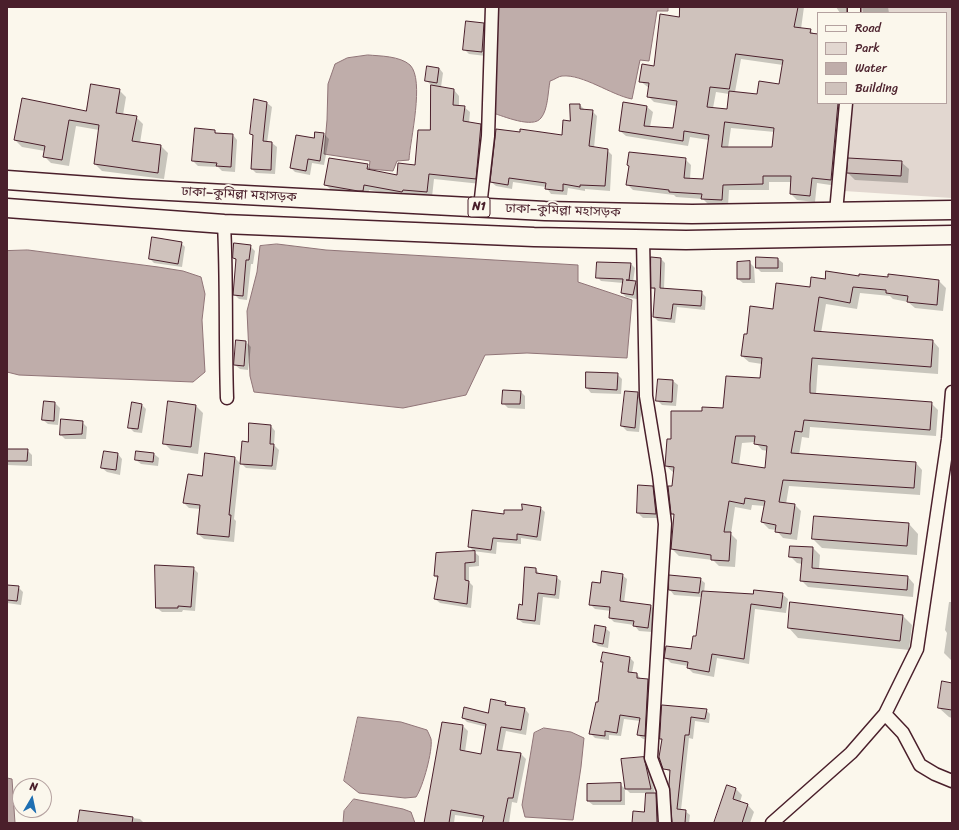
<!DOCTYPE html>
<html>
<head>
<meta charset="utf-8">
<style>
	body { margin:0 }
	#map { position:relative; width:959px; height:830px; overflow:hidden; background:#fbf7ec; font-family:Sriracha,sans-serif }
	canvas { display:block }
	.frame { position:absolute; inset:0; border:8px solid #4a1f2b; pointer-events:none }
	.legend { position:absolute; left:817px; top:12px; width:130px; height:92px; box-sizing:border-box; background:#fbf7ec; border:1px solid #b4a19f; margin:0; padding:5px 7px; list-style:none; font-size:12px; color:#4a1f2b }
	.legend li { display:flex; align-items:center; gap:8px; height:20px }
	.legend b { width:20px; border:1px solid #b4a19f }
	.north { position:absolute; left:12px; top:778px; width:40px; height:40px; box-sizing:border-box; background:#fbf7ec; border:1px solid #b4a19f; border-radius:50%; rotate:9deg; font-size:11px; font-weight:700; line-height:16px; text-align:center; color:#4a1f2b }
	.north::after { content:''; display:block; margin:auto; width:14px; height:18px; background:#1f6fb2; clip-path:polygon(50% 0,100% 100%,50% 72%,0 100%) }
</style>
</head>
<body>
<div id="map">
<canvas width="959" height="830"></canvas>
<div class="frame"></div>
<ul class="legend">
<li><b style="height:5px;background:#fbf7ec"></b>Road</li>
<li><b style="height:11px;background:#e2d7d0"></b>Park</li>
<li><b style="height:11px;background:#bfadaa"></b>Water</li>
<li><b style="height:11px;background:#cfc2bc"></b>Building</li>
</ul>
<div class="north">N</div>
</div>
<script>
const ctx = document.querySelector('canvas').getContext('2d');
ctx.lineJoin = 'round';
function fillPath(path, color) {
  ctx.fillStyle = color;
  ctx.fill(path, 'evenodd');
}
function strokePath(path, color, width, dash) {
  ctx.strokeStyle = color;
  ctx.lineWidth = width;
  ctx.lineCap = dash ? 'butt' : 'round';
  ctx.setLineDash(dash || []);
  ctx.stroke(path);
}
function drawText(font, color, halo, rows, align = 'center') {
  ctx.font = font + ' Sriracha,"Noto Sans Bengali",sans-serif';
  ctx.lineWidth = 4;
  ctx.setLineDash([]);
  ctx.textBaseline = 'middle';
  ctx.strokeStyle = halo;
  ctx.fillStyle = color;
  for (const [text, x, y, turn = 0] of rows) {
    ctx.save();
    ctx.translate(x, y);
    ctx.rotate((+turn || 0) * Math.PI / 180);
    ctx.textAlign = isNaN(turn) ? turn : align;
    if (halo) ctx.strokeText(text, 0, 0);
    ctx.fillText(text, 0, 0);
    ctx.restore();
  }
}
const green = new Path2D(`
	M856,7H952V198L844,191L850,103H946V13H855Z`);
const water = new Path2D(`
	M499,7H668V11H657L649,61L640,60L632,99C611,95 583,74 562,76C559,76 554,80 550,81C548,91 548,110 541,118C533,129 503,116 493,113Z
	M368,55C380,56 400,56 410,65C425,80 410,140 409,160L397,161L393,171L369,169L370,161L324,154L327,120L328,84L335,64L347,58Z
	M277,244L326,250L578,265V282L632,300L627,358L527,353L485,355L466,395L403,408L254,392L250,376L247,311L257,272L260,246Z
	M28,250L158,267L183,271L201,277L205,294L202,320L205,372L193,382L19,375L7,372V251Z
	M358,717L401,722L427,730C428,732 430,736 431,739C433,750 423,787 416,797L405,798L359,793L344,781Z
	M544,728L571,732L584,738L581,767L573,820L525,817L522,805L534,733Z
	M7,778L12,779L15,823H7Z
	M354,799L403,809L411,812L415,823H343L344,811Z`);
const shadow = new Path2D(`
	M681,7H804L801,29L810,30L814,34H818V103H847L837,186L817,183L815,202L797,200L791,194L792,182H769V190H729L728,206L708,204L703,199L676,197L674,195L633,190L627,184L685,159L691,165L690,179L704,180L709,140L690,137L688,146L626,136L620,131L647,107L653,112L650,127L674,129L677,106L654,102L648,96L649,88L640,81L654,67L680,18ZM741,59L783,65L780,85L758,95L735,92ZM716,92L729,94L728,110L713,108ZM731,128L775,132L773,148H728Z
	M836,7H855L852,13H840Z
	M862,7H888L889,13H863Z
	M484,24L488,28L486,56L469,54L464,49Z
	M439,68L443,73L441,87L445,89L454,90L459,96V106L464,107L470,112L469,123L480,124L486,130L481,184L434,179L432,197H408L369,190L368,196H364L331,190L325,184L367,165L373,172L398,176L416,166L431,132V85L427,81Z
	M119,90L126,97L123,115L136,117L143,124L140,143L161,146L168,153L164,179L102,171L95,164L99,130L76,126L69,166L51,163L44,156L45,151L22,147L15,140L86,113Z
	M255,101L267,103L272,107L267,143H272L277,147L275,174L256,173L252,169L254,136L251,134Z
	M580,105L585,110L592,111L597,116L594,148L607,150L612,155L610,191L585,189V191L568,188L567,195L551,194L546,187L513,182L512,189L496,186L491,182L562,136Z
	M214,131L218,134L233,135L237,140L235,172L222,171L218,167L198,166L193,161Z
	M316,133L324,134L329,139L324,165L312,163L310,175L295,172L291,168L314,139Z
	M901,162L909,169L908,183L855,180L848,173Z
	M181,243L185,247L182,267L154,263L150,259Z
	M250,246L255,251L253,264H251L247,300L239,299L234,294L236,261L234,258Z
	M652,258L661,259L665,263L664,289L701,292L706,297L705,310L677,307L675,323L658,321L654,317L656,291L652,288Z
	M778,259L783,263V272H761L757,268Z
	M749,262L754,267L755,283H743L738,279Z
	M631,264L635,268L633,282L639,286L637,299L626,297L622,293L623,283L601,281L597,277Z
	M889,275L939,281L946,288L943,311L915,308L908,302L893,299L890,296L860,293L857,309L826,304L821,333L933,341L939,348L938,374L818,365L816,394L931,403L938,410L936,436L810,427L809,438L802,437L799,455L916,463L922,470L920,495L789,486L786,504H794L801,511L797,540L783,538L776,530L769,529L762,522L765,506L752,505L751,510L735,507L731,534L737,540L735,567L719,566L713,560L679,556L672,549L675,516L672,514L674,473L666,466L672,440L703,412L724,409L761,379L762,364L749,362L742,356L748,335L774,310L826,280L859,278H889ZM755,442L762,450L768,451L766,469L739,465L742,443Z
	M237,341L246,342L251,347L248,370L240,369L235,365Z
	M617,374L622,379L621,394L591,393L587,388Z
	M658,380L673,381L678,385L676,406L662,405L657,400Z
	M521,392L525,396V409L508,408L503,403Z
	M626,392L638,393L643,398L639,432L627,431L622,426Z
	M169,402L196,406L203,413L198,454L171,450L164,443Z
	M55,403L60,408L58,425L48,424L43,420Z
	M142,405L146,409L142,433L134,432L129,427Z
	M82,422L87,427L86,439H65L61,435Z
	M271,426L275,431L274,445L279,450L276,470L246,468L241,463L248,443Z
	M7,450H27L32,455V466L7,465Z
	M137,452L154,454L159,458L158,466L141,464L136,460Z
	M118,454L122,459L120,475L107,472L102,468Z
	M235,458L240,463L234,519L236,521L234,542L204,539L198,534L201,509L189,508L184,503L203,478Z
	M652,487L657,491L660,518H643L638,513Z
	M540,508L545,512L541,541L521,538V544L497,542L496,554L473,551L479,556V566L469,567V582L473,586L471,608L440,603L435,599L438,579L435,576L474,552L469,546L504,515Z
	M909,524L918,534L917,555L822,548L813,539Z
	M791,547L813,548L820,555L819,569L908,577L914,584L913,597L808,587L801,580L802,564L797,563L790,556Z
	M193,568L198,573L195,611L183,610L182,612H162L157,608Z
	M536,569L540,575L556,577L561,581L559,599L543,597L540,625L523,623L518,619Z
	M622,575L627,579L624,603L651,606L655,611L652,632L639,631L634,625L614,622L610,618L611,611L595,609L590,604Z
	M700,579L705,583L704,593L754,595L782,594L788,599L786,613L755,609L749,664L717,658L714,677L693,673L688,668V666L671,663L666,658L691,650L697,638L702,597L674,595L670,590Z
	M7,586L18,587L23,592L21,605L7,603Z
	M952,596V661L944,653L947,633L945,630L949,602H951Z
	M903,616L912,625L909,650L798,638L789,628Z
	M605,628L610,632L608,648L598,646L594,642Z
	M630,658L634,662L632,673L637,674L641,679L648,680L652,685L649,740L643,739L638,735L640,721L624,719L621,736L609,735V740L595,738L591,734L599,703L604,664L602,661Z
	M952,684V718L949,717L939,708Z
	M505,703L509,706L525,709L529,714L526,735L506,731L502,751L521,754L526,759L517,803L512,802L509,823H483L484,819L455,815L454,823H425L443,723L463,726L468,731L465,752L482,755L487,727L467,722L463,718L489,714Z
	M663,706L706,710L710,714L709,723L695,721L693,739L689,738L681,810L685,811L690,815L689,823H673L671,773L664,768L663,740L661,738Z
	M643,758L647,762L655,794L660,799L662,823H633L645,813L647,793H630L626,789Z
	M620,784L625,789V805H593L588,801Z
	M736,789L742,795L740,802L748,805L754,812L750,823H715Z
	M81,811L140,819L144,823H79Z`);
const building = new Path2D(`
	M680,7H798L794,27L811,29L810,33L818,34V103H838L831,180L812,178L810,196L790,194L791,176H763V184L723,185L722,200L701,199L702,194L669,192V190L626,185L629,166L627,165L629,152L686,158L684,178L703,179L709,135L684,131L683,141L619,131L623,102L647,106L644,126L673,128L677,101L647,97L649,83L639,82L642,64L654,66L660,14L679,17ZM736,54L783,60L779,84L759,81L757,94L729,91L727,109L707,107L710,87L729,89ZM725,122L774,128L772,147H722Z
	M466,21L484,23L482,52L463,50Z
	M427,66L439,68L437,83L425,81Z
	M91,84L120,89L116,113L137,116L132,141L161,145L158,173L94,164L99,125L69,120L62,160L43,157L45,146L14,140L22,98L86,111Z
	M431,85L454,89L453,105L465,106L463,121L481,124L476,179L429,174L427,192L403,190L402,192L364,185L363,191H358L324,185L329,158L368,164L367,169L397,175L398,163L415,165L418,130H430Z
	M254,99L267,102L263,141L272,142L271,170L251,169L253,135L250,134Z
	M570,104H580V109L593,110L589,146L608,149L605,186L580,185V187L563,184V191L545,189L546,183L509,178L508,185L490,182L496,129L520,132V129L562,135L563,120L570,121Z
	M195,128L215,130V133L233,134L231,167L216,166L217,163L192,161Z
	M315,132L324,133L320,161L308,159L306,171L290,168L296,135L314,138Z
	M848,158L902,161L901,176L847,173Z
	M152,237L182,242L178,264L149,259Z
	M234,243L251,245L249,260H246L243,296L233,295L236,259L233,258Z
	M651,257L661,258L660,288L702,291L701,306L673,304L671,319L653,317L655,288H651Z
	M756,257L778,258V268H756Z
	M750,261V279H737V262Z
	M597,262L631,263L629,280H626L636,281L633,295L621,293L623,279L596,278Z
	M826,271L859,276V274L888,277V274L939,280L937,305L907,302L908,296L886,293V290L853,287L850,303L819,297L814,331L933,340L931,367L812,358L810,384V393L932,402L930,430L804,420L802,432L795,431L791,453L916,462L914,488L783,480L779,502L795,504L791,534L775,532L776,525L761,522L765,501L745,498L744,504L729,501L724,532H731L729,561L711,560V555L671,549L674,514H671L668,486H672L674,467L665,466L667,439H671V411H702V407L723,408L726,376L760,378L762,358L741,356L744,334H747L750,306L773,309L776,283L810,287L811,277L825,279ZM736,436H755L754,444L767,446L765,468L732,463Z
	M236,340L246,341L244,366L234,365Z
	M586,372L618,373L617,390L586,388Z
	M658,379L673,380L672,402L656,401Z
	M503,390L521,391L520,404H502Z
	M625,391L638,392L635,428L621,426Z
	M44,401L55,402L54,421L42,420Z
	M168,401L196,405L191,447L163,444Z
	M132,402L142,404L138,429L128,428Z
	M61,419L83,421L82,434L60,435Z
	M249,423L271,425L270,444H274L272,466L240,464L242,441L248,442Z
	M7,449H28L27,461H7Z
	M104,451L118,453L116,470L101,468Z
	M136,451L154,453L153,462L135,460Z
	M205,453L235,457L229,515H231L229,537L197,534L200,505L183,503L188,474L202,476Z
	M638,485L653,486L656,514L637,513Z
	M522,504L541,507L537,537L517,534V540L493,538L491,550L468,547L472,510L504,514V510H522Z
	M814,516L909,523L907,546L812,539Z
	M790,546L813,547L812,568L908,576L907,590L800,581L802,558L789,557Z
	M475,551V562L465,563V580L469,581L467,604L434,599L438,576H434L436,553Z
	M155,565L194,567L191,607L178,606V608H156Z
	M525,567L536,568V573L557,576L555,595L538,593L535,621L517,619L519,604L522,605Z
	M602,571L623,574L620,601L651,605L648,628L633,626L634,621L609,618L610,607L589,605L592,582L600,583Z
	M669,575L701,578L699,593L669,590Z
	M7,585L19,586L17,601L7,600Z
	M754,590L783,593L781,608L751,604L744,659L712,654L709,672L687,668L688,662L664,658L666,646L691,649L693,636H696L702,591L753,594Z
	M790,602L903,615L900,641L788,628Z
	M595,625L606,627L603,644L593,642Z
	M603,652L630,657L628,672L637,673V678L648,679L645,736L637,735L640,718L620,715L617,733L605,731V736L589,734L596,702H598L603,662H601Z
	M942,681L952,683V710L938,708Z
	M491,699L506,702L505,705L525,708L521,730L501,727L497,750L521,753L513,798H508L503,823H482L484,816L451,810L449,823H424L442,722L463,725L460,750L481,754L486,724L462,718L464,707L488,713Z
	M662,705L707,709L705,719L691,717L689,735H685L677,809L686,810L685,823H672L669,785L670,770L663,769L659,757L662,739H660Z
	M644,757L651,789H625L621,759Z
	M621,783V801H587V784Z
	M727,785L736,788L733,799L748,804L742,823H714Z
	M646,793H656L657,823H632L633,811L644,812Z
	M80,810L133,817L132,823H78Z`);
const minor = new Path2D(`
	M854,13V7
	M480,207L488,136L492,7
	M836,212L846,103
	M224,224C227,282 225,340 227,398
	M643,239L646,396L659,475L665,524L651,758L663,790L665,823
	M885,714L903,733L920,765L935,774L952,781
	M772,823L851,753L885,714L917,649L948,439L952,392`);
const highway = new Path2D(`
	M7,180L132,189L545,211L692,214L952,210
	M7,208L224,224L534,237L686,240L952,235`);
const shields = [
	[479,207,22]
];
const shieldNames = [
	["N1",479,207]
];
const streetNames = [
	["ঢাকা–কুমিল্লা মহাসড়ক",239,195,3],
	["ঢাকা–কুমিল্লা মহাসড়ক",563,211,2]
];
fillPath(green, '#e2d7d0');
fillPath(water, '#bfadaa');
strokePath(water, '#907477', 1);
fillPath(shadow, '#0003');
fillPath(building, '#cfc2bc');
strokePath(building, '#4a1f2b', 1);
strokePath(minor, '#4a1f2b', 15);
strokePath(highway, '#4a1f2b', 21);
strokePath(minor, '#fbf7ec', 12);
strokePath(highway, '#fbf7ec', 18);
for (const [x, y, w] of shields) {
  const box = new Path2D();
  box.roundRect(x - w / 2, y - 10, w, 20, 3);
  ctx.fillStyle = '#fbf7ec';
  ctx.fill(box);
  strokePath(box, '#4a1f2b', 1);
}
drawText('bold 12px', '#4a1f2b', null, shieldNames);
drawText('13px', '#4a1f2b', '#fbf7ec', streetNames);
</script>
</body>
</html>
